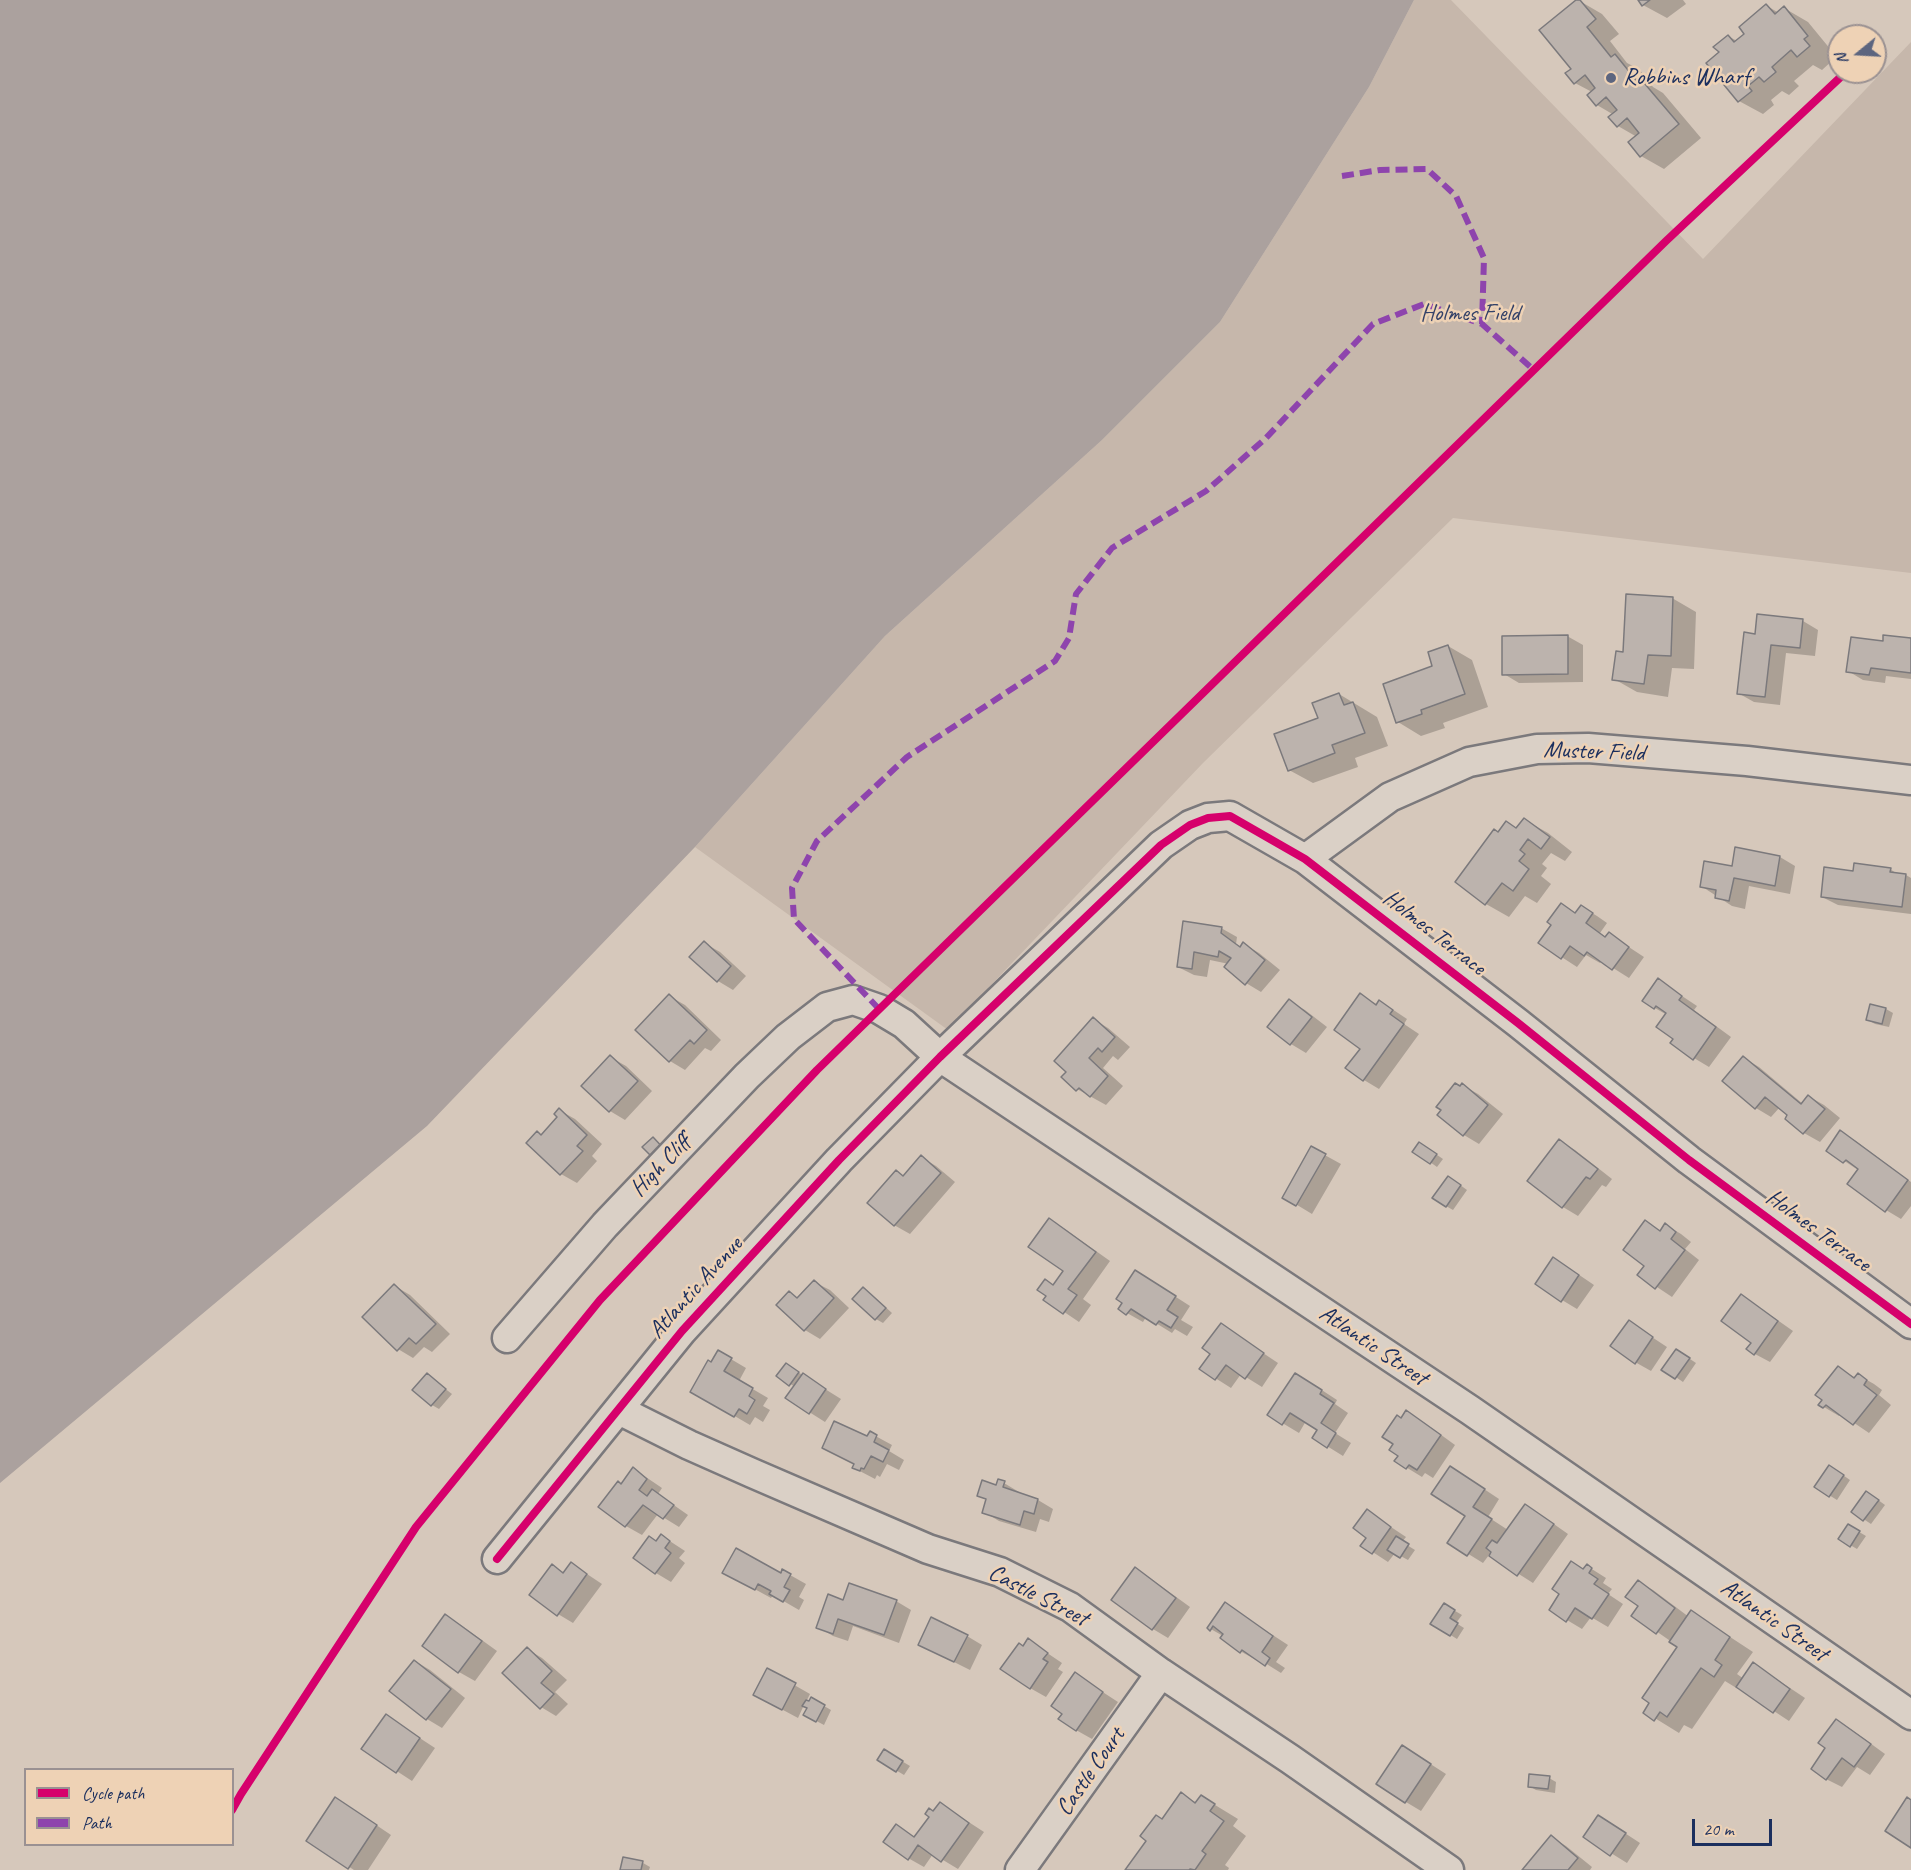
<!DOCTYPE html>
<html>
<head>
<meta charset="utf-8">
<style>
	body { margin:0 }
	#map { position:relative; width:1911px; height:1870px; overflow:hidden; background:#d6c8bb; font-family:Caveat,sans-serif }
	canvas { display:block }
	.legend { position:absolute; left:24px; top:1768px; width:210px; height:78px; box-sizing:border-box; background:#eed2b5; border:2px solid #9a9192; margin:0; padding:8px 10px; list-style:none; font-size:18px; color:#1b2f5e }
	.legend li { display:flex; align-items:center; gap:12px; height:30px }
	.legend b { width:30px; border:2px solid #9a9192 }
	.north { position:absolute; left:1827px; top:24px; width:60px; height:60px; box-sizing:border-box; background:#eed2b5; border:2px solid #9a9192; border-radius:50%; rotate:252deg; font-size:16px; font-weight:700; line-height:24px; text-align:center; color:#1b2f5e }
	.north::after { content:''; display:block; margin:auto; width:21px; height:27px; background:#5c657f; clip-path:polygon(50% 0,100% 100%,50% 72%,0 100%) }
	.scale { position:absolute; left:1692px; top:1819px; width:80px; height:27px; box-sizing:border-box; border:3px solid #1b2f5e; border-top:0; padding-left:8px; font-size:18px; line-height:21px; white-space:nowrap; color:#1b2f5e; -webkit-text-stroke:4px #eed2b5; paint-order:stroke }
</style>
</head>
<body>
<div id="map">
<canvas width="1911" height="1870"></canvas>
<ul class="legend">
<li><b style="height:8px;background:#d6006c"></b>Cycle path</li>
<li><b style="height:8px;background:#8e44ad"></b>Path</li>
</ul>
<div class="north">N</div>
<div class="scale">20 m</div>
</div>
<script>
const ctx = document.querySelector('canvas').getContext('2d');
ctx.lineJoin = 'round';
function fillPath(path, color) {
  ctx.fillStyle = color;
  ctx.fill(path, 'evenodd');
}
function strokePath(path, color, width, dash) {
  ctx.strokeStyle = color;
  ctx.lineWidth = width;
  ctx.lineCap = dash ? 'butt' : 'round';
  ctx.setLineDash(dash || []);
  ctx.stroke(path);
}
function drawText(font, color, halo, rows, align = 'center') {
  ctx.font = font + ' Caveat,sans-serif';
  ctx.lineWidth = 5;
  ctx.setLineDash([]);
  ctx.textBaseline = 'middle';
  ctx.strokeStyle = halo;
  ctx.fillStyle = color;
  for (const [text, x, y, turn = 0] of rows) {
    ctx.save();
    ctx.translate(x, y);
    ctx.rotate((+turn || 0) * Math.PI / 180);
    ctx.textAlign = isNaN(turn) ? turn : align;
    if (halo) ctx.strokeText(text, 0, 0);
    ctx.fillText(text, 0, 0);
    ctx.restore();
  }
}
const green = new Path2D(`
	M1414,0H1451L1703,259L1911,42V573L1453,518L1203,763L948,1030L695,847L885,636L1102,440L1220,322L1369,87Z`);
const water = new Path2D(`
	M0,0H1414L1369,87L1220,322L1102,440L885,636L695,847L427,1126L0,1483Z`);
const shadow = new Path2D(`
	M1578,0L1602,14L1619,34L1610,41L1627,63L1639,69L1653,87L1663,93L1701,138L1664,169L1641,156L1637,137L1618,126L1614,115L1597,105L1592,92L1575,83L1573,69Z
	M1640,0H1683L1686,4L1667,18L1643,5Z
	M1767,6L1779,13L1784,8L1808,22L1831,50L1827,53L1833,60L1822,70L1813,65L1794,81L1799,86L1789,95L1782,91L1771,100L1774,105L1763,114L1739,101L1721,53L1728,36L1737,41L1746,34Z
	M1672,598L1696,612L1694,669L1672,668L1668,697L1637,692L1614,679L1624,653Z
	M1758,616L1803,621L1818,630L1815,656L1786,653L1780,705L1754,702L1738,693L1756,635Z
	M1567,636L1583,645V682L1519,683L1504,674Z
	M1911,640V679L1886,676L1885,683L1863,680L1848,671L1884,642Z
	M1448,646L1472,660L1488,707L1443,723L1445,728L1421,736L1398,722Z
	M1339,694L1377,717L1388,746L1355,758L1358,767L1313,783L1289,770L1320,719Z
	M1525,820L1548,833L1572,852L1565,861L1551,853L1542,864L1547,868L1541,876L1551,884L1537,903L1525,896L1509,917L1486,904L1499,833L1517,829Z
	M1736,849L1780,857L1795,866L1790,894L1749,886L1745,909L1732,906L1701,886L1733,867Z
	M1890,869L1899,875H1906L1911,878V914L1838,905L1822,897L1854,872Z
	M1562,905L1577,914L1582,907L1597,916L1607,923L1600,933L1607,938L1609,934L1644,957L1629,978L1602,961L1600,963L1586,955L1577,967L1540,943L1553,925Z
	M1184,923L1221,928L1237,937L1236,944L1241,947L1244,944L1259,953L1280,970L1261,992L1246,983L1229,964L1210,960L1207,977L1194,975L1178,967Z
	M704,943L720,952L746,976L733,990L718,981Z
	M1658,980L1697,1006L1694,1010L1731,1037L1709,1067L1694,1058L1667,1015L1655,1008Z
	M1361,995L1378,1005L1380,1002L1395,1011L1407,1019L1404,1024L1419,1034L1379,1089L1364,1080Z
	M669,996L685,1005L721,1040L711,1051L705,1048L685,1070L670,1061Z
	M1289,1001L1305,1010L1327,1027L1306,1053L1291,1044L1269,1026Z
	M1886,1009L1893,1013L1889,1027L1875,1024L1868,1020Z
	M1093,1019L1108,1028L1130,1047L1118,1060L1113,1056L1103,1068L1123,1086L1106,1105L1077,1089L1068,1071Z
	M610,1057L626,1066L652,1091L625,1120L610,1111Z
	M1744,1058L1759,1067L1803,1104L1808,1096L1824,1105L1840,1118L1820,1142L1804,1133L1787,1119L1789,1115L1780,1107L1771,1117L1756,1108L1724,1081Z
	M1462,1085L1478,1094L1503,1114L1479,1144L1464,1135L1461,1087Z
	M559,1110L575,1119L602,1144L592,1156L597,1161L577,1183L561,1174L528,1143L537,1133L542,1136L559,1117Z
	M1841,1132L1856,1141L1911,1182V1206L1901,1219L1886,1210L1858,1170L1828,1150Z
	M1560,1141L1575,1150L1612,1179L1606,1187L1602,1185L1578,1216L1563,1207L1529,1181Z
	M1312,1148L1341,1164L1312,1214L1284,1197Z
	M1427,1148L1443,1159L1437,1167L1430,1162Z
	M921,1157L936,1166L955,1182L910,1234L894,1225L896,1172L904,1176Z
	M1456,1182L1467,1190L1453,1210L1446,1206Z
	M1050,1220L1065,1229L1110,1261L1083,1299L1091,1305L1079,1322L1045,1299L1065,1271Z
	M1645,1222L1661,1231L1666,1225L1681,1234L1691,1242L1685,1249L1699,1260L1672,1297L1639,1275L1646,1266Z
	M1569,1268L1594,1285L1577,1309L1562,1300Z
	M1151,1281L1190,1306L1181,1320L1193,1327L1187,1336L1175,1329L1172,1333L1146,1317L1143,1322L1127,1313Z
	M814,1282L830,1290L849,1308L820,1339L805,1330L789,1293L799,1299Z
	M395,1286L410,1295L450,1334L432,1352L424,1347L413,1358L398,1349Z
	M863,1289L870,1293L892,1313L883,1323L876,1319Z
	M1741,1296L1756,1305L1793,1331L1770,1362L1755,1354Z
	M1629,1322L1667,1347L1651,1371L1635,1362Z
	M1221,1325L1278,1363L1262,1387L1241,1374L1231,1388L1201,1369L1212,1354Z
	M719,1352L746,1368L739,1381L768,1398L763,1406L770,1410L763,1422L755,1417L750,1425L692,1391Z
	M1684,1355L1696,1363L1683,1382L1664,1369Z
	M1838,1368L1856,1378L1858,1375L1874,1384L1882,1390L1879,1395L1891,1405L1869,1433L1841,1414L1839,1416L1824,1407Z
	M793,1369L841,1399L825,1422L787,1398L795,1387L778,1376Z
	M427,1375L452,1394L439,1409L432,1405Z
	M1311,1383L1337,1400L1335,1404L1348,1413L1335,1433L1351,1443L1343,1456L1314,1438L1319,1430L1306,1421L1299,1433L1269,1415Z
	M1422,1421L1455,1445L1433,1478L1425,1473L1422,1477L1396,1461Z
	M870,1433L892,1445L889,1451L904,1460L899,1470L887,1464L880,1477L877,1475L875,1479L854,1468L856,1465L823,1448L868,1438Z
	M634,1469L662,1488L658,1494L688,1515L679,1527L658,1514L642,1535L626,1526L600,1506L622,1485Z
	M1837,1471L1850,1480L1837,1500L1816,1487Z
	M1466,1477L1499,1499L1488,1517L1508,1530L1541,1515L1568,1534L1533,1583L1489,1555L1483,1563L1449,1542L1467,1516Z
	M1004,1483L1019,1492V1494L1038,1500L1053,1509L1049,1522L1040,1519L1036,1532L999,1521L984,1512L987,1500L979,1495Z
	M1874,1497L1885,1505L1871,1524L1853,1512Z
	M1367,1511L1406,1537L1402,1542L1415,1550L1408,1560L1395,1553L1388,1562L1362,1545L1368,1537Z
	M1849,1526L1866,1536L1857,1549L1840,1539Z
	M662,1536L685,1551L679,1558L685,1563L671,1582L656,1573L657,1542Z
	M572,1564L602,1584L573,1623L558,1614L552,1566L565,1573Z
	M1587,1566L1606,1578L1603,1583L1612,1589L1608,1594L1623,1604L1608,1627L1591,1617L1582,1629L1567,1620Z
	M1135,1569L1150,1578L1190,1607L1168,1638L1153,1629L1113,1599Z
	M783,1571L806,1584L799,1597L804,1600L799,1610L773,1595L771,1598L740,1581L781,1575Z
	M1638,1582L1653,1590L1689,1617L1692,1612L1753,1652L1737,1674L1744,1679L1754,1664L1805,1698L1789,1721L1739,1688L1738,1689L1725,1681L1692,1729L1684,1725L1679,1733L1645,1712L1679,1647L1633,1615L1640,1606Z
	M896,1601L911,1610L899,1643L853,1626L848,1641L833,1636L818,1627L844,1602Z
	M1225,1604L1288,1645L1276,1662L1285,1668L1281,1673L1257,1658L1256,1660L1240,1651L1223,1636L1209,1628Z
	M1445,1605L1462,1615L1456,1623L1464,1628L1457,1639L1433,1624Z
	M446,1616L461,1625L497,1651L475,1681L459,1672L424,1646Z
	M967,1636L982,1645L970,1670L920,1645Z
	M1028,1640L1062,1663L1058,1669L1063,1672L1046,1697L1030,1688L1024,1647Z
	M527,1649L542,1658L567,1680L555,1692L568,1704L556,1716L541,1707Z
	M415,1661L430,1670L465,1698L442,1728L427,1719L392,1691Z
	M768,1670L810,1694L806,1702L810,1703L812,1699L831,1710L824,1725L805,1715L808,1708L804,1705L798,1718L770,1703Z
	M1075,1674L1118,1702L1092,1739L1076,1730L1064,1714Z
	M386,1716L435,1748L412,1781L363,1749Z
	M1837,1721L1852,1730L1885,1754L1870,1775L1857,1767L1842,1787L1826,1779L1828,1748Z
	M885,1751L910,1766L904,1775L879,1760Z
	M1418,1756L1446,1774L1421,1811L1406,1802Z
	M1549,1778L1556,1782L1555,1793L1536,1790L1529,1786Z
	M1181,1794L1197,1803L1202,1797L1238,1819L1233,1826L1246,1836L1225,1865L1229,1868L1228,1870H1127Z
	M941,1804L984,1832L958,1869L933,1854L924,1867L908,1858L915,1838Z
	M351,1808L391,1835L368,1870H354L309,1841Z
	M1614,1826L1640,1843L1627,1863L1585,1837Z
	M1551,1837L1566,1846L1592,1867L1590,1870H1524Z
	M625,1858L643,1863L650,1867L649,1870H622Z`);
const building = new Path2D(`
	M1576,0H1580L1596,19L1587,27L1611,57L1615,54L1636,80L1639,77L1679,124L1640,157L1628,142L1639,133L1627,118L1617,127L1608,117L1617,110L1606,97L1596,106L1587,95L1595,88L1585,75L1574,84L1565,73L1571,69L1539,30Z
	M1638,0H1650L1642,6Z
	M1766,4L1775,14L1784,6L1808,36L1804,39L1810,46L1797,57L1791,50L1772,67L1776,72L1764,82L1759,77L1748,86L1752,91L1738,102L1706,63L1719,52L1713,47L1728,35L1734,42L1744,34L1739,27Z
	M1626,594L1673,597L1671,656L1648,655L1644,684L1612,680L1616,651L1623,652Z
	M1757,614L1803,619L1800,648L1771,645L1765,697L1737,694L1744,632L1755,634Z
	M1568,635V674L1502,675V636Z
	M1883,635L1911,638V673L1871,668L1869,675L1846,672L1851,637L1883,641Z
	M1448,645L1465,694L1421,710L1422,714L1396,723L1383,684L1432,666L1428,652Z
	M1339,693L1344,705L1353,702L1365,733L1332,745L1335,753L1288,771L1274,734L1318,718L1312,703Z
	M1524,818L1550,837L1541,849L1528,839L1520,850L1525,854L1519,861L1529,869L1513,891L1502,883L1485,905L1455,882L1494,829L1498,832L1506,821L1516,828Z
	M1735,847L1780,856L1775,886L1734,878L1729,901L1715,898L1716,890L1700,887L1704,861L1732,866Z
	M1854,863L1891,868L1890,872L1906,874L1902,907L1821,897L1824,867L1853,871Z
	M1561,903L1575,913L1581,905L1593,913L1586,923L1605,937L1609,932L1629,947L1612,970L1587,952L1584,956L1570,946L1561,959L1538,943L1551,925L1547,922Z
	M1183,921L1222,927L1221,933L1240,947L1243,942L1265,960L1245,985L1224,967L1231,958L1219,951L1218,957L1194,952L1192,969L1177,967Z
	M704,941L731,966L717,982L689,957Z
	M1658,978L1682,996L1679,1000L1716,1027L1693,1060L1670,1043L1673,1039L1656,1027L1666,1013L1656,1006L1654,1009L1642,1001Z
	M1360,993L1376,1005L1379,1000L1393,1010L1390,1014L1404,1024L1363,1081L1345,1068L1360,1049L1334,1030Z
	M669,994L707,1030L694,1044L690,1040L669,1062L635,1030Z
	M1289,999L1312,1017L1290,1045L1267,1027Z
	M1870,1004L1886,1008L1882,1024L1866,1020Z
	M1093,1017L1115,1037L1102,1052L1098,1048L1089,1058L1108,1076L1090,1097L1079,1088L1076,1091L1061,1077L1066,1072L1054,1061Z
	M610,1055L638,1081L609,1112L581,1086Z
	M1743,1056L1801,1104L1808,1095L1825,1109L1803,1134L1785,1119L1787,1115L1765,1097L1755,1109L1722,1081Z
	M1455,1083L1460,1086L1462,1083L1488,1105L1463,1136L1437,1115L1441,1110L1436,1107Z
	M559,1108L587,1135L577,1146L583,1151L560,1175L526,1143L537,1131L541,1135L557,1117L554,1114Z
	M1840,1130L1908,1180L1885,1212L1847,1184L1858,1169L1846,1160L1843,1163L1826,1151Z
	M653,1137L665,1150L655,1160L642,1147Z
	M1559,1139L1598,1169L1590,1179L1586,1177L1562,1208L1527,1181Z
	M1419,1142L1437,1154L1430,1164L1412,1152Z
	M1311,1146L1326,1154L1296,1206L1282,1198Z
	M921,1155L941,1173L894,1226L867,1203L896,1170L903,1176Z
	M1448,1176L1461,1185L1446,1207L1432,1198Z
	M1049,1218L1096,1252L1068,1289L1077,1295L1063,1314L1043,1300L1046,1296L1037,1290L1045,1279L1053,1285L1063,1271L1028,1247Z
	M1645,1220L1660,1231L1665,1223L1676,1232L1671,1239L1685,1250L1655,1289L1637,1275L1644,1266L1623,1250Z
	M1553,1257L1579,1275L1561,1302L1535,1284Z
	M1135,1270L1176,1296L1167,1310L1178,1317L1171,1328L1159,1321L1156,1325L1131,1309L1126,1315L1118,1309L1122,1303L1116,1299Z
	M814,1280L834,1298L804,1331L776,1305L789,1291L797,1298Z
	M394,1284L436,1324L416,1344L409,1338L397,1351L362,1317Z
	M863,1287L886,1308L875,1320L852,1299Z
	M1741,1294L1778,1321L1754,1355L1746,1349L1751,1343L1721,1321Z
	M1629,1320L1653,1337L1635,1364L1610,1346Z
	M1221,1323L1264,1353L1245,1379L1226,1365L1215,1380L1199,1369L1210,1354L1202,1348Z
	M1676,1349L1690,1358L1675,1379L1661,1370Z
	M718,1350L732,1358L724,1371L753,1388L749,1396L755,1400L747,1414L739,1409L734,1417L690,1392L708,1360L711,1362Z
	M786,1363L799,1372L789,1386L776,1376Z
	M1838,1366L1854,1378L1858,1373L1867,1380L1864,1385L1877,1395L1853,1425L1826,1405L1823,1408L1818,1405L1822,1400L1815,1395Z
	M427,1373L446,1389L431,1406L412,1390Z
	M803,1373L826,1389L809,1414L785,1398Z
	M1295,1373L1322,1390L1320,1394L1334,1403L1321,1423L1336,1433L1327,1448L1312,1438L1317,1430L1290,1413L1282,1425L1267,1415Z
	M1406,1410L1441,1435L1417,1470L1409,1465L1406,1469L1394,1461L1398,1456L1389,1450L1393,1444L1382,1437L1397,1415L1401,1418Z
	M834,1421L867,1436L870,1431L877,1435L874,1442L889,1450L883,1462L871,1456L864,1469L861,1468L860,1471L852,1468L854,1464L822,1448Z
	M1829,1465L1844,1475L1829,1497L1814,1487Z
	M1450,1466L1485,1489L1473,1507L1492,1519L1467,1556L1447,1543L1465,1516L1431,1494Z
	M633,1467L647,1479L639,1490L647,1496L652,1489L674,1505L663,1519L643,1505L625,1527L598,1507L618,1481L621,1484Z
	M998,1479L1005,1481L1003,1487L1038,1499L1034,1514L1024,1511L1020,1525L982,1513L986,1499L977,1496L982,1480L996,1485Z
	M1866,1491L1879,1500L1863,1521L1851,1512Z
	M1525,1504L1554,1524L1517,1576L1489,1556L1491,1552L1486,1548L1492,1540L1497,1543Z
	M1367,1509L1391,1527L1372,1554L1360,1546L1366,1538L1353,1528Z
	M1848,1524L1860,1531L1850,1547L1838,1539Z
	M661,1534L670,1541L665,1548L671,1553L655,1574L633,1558L649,1536L656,1541Z
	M1396,1536L1409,1544L1400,1558L1387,1550Z
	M736,1548L781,1573L782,1569L791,1574L784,1587L790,1590L783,1602L769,1594L771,1591L758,1584L755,1590L722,1573Z
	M1571,1561L1583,1569L1587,1564L1592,1568L1589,1573L1598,1579L1594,1584L1609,1594L1592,1619L1575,1608L1566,1622L1549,1610L1559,1594L1552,1589Z
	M571,1562L587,1574L557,1616L529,1595L552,1564L563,1573Z
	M1135,1567L1176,1598L1152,1630L1111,1600Z
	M1638,1580L1675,1608L1656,1634L1631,1616L1638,1606L1625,1597Z
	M849,1583L897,1600L884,1635L838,1619L833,1634L816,1628L828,1594L843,1600Z
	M1225,1602L1273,1636L1262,1652L1270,1658L1265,1666L1242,1650L1240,1653L1220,1638L1223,1634L1213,1626L1210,1631L1207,1628Z
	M1444,1603L1455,1610L1450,1618L1458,1623L1450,1636L1430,1624Z
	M1691,1610L1730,1637L1715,1660L1722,1665L1714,1677L1701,1668L1667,1717L1660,1712L1654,1721L1643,1713L1649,1703L1642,1698L1677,1647L1669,1642Z
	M445,1614L482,1641L458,1673L422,1646Z
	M931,1617L968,1635L954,1662L918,1645Z
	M1028,1638L1048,1653L1043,1659L1048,1662L1030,1689L1000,1669L1019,1643L1023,1646Z
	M527,1647L552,1671L541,1683L554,1694L540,1709L502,1673Z
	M414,1660L451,1689L426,1720L389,1691Z
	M1753,1662L1790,1689L1773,1713L1736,1687Z
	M767,1668L796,1683L782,1710L753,1695Z
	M1075,1672L1103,1692L1076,1731L1058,1719L1062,1714L1051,1706Z
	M811,1697L825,1705L816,1722L803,1715L807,1708L802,1706L806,1700L809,1701Z
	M386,1714L420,1738L396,1773L361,1749Z
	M1836,1719L1871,1744L1854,1767L1842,1758L1826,1780L1811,1769L1825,1748L1818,1743Z
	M1402,1745L1431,1764L1405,1803L1376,1784Z
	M884,1749L903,1761L896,1772L877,1760Z
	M1529,1774L1550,1776L1548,1789L1528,1787Z
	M1181,1792L1195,1803L1201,1795L1215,1804L1210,1811L1224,1821L1202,1851L1206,1854L1195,1870L1190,1869L1189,1870H1125L1146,1841L1140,1836L1156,1815L1162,1819Z
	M335,1797L377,1825L348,1869L306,1841Z
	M1907,1797L1911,1800V1848L1885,1831Z
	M940,1802L969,1823L941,1862L918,1845L908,1860L883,1842L896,1824L914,1837L929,1817L925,1814L929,1808L933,1811Z
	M1598,1815L1626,1833L1610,1856L1583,1837Z
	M1551,1835L1578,1858L1568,1870H1522Z
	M623,1857L643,1861L641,1870H620Z`);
const street = new Path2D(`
	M1305,859L1390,797L1469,762L1537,749L1588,748L1747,761L1911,780
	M507,1338L605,1225L747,1076L788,1037L827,1007L853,1000L879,1009L904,1024L940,1057L1470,1410L1911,1715
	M619,1410L689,1445L752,1473L928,1549L1000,1572L1070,1607L1161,1673L1290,1759L1449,1870
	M497,1559L682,1331L839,1160L940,1057L1161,845L1190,825L1208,818L1230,816L1305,859L1518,1023L1689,1160L1911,1324
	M1020,1870L1161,1673`);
const quiet = new Path2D(`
	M1342,176L1380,170L1427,169L1456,196L1484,258L1482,324
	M879,1009L794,919L792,888L817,841L907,757L1055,661L1069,638L1076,594L1112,548L1206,491L1266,438L1373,324L1424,304L1482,324L1534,370`);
const cycleway = new Path2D(`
	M497,1559L682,1331L839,1160L940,1057L1161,845L1190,825L1208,818L1230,816L1305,859L1518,1023L1689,1160L1911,1324
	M232,1810L241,1794L416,1527L600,1300L817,1070L1666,241L1846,72`);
const markers = [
	[1611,78,6,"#5c657f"]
];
const poiNames = [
	["Robbins Wharf",1623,78]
];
const parkNames = [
	["Holmes Field",1470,314]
];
const streetNames = [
	["Muster Field",1594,752,2],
	["Holmes Terrace",1434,933,38],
	["High Cliff",661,1166,-46],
	["Holmes Terrace",1818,1231,36],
	["Atlantic Avenue",696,1288,-48],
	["Atlantic Street",1373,1346,34],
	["Castle Street",1038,1596,27],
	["Atlantic Street",1774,1621,35],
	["Castle Court",1091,1772,-55]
];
fillPath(green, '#c6b7ab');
fillPath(water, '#aba19e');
fillPath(shadow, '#0003');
fillPath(building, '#bcb3ad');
strokePath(building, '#7b797c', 1.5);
strokePath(street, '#7b797c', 33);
strokePath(street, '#dad0c6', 28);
strokePath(quiet, '#8e44ad', 6, [12, 6]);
strokePath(cycleway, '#d6006c', 8);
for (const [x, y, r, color] of markers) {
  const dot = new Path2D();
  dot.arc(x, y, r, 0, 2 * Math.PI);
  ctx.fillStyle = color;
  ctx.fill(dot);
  strokePath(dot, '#eed2b5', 2);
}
drawText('24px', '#1b2f5e', '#eed2b5', poiNames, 'left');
drawText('24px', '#344268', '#eed2b5', parkNames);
drawText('24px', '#1b2f5e', '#eed2b5', streetNames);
</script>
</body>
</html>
